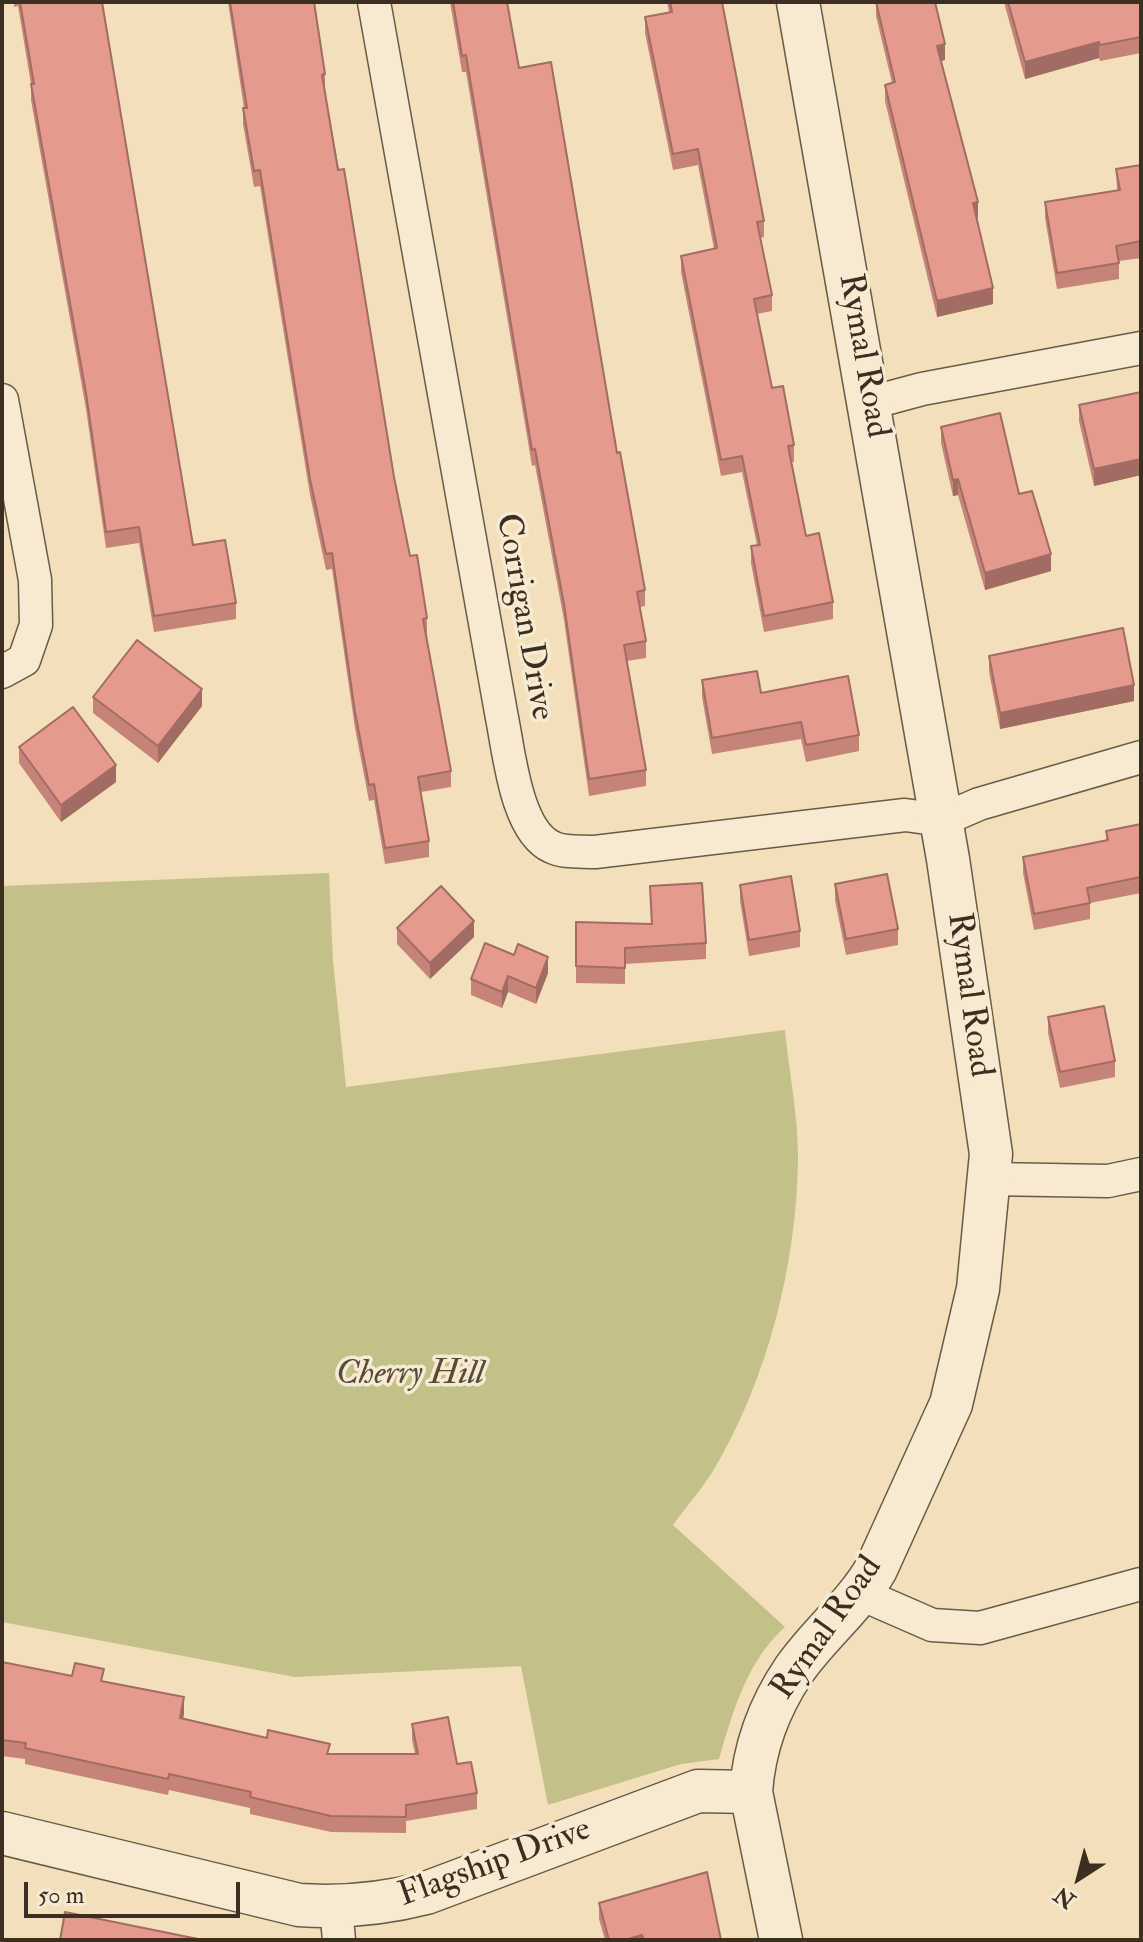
<!DOCTYPE html>
<html>
<head>
<meta charset="utf-8">
<style>
	body { margin:0 }
	#map { position:relative; width:1143px; height:1942px; overflow:hidden; background:#f3dfb9; font-family:"IM FELL Double Pica",serif }
	canvas { display:block }
	.frame { position:absolute; inset:0; border:4px solid #3b2f21; pointer-events:none }
	.north { position:absolute; left:1039px; top:1838px; width:80px; height:80px; -webkit-text-stroke:6px #f7ead2; paint-order:stroke; rotate:216deg; font-size:22px; font-weight:700; line-height:32px; text-align:center; color:#3b2f21 }
	.north::after { content:''; display:block; margin:auto; width:28px; height:36px; background:#3b2f21; clip-path:polygon(50% 0,100% 100%,50% 72%,0 100%) }
	.scale { position:absolute; left:24px; top:1882px; width:216px; height:36px; box-sizing:border-box; border:4px solid #3b2f21; border-top:0; padding-left:10px; font-size:24px; line-height:28px; white-space:nowrap; color:#3b2f21; -webkit-text-stroke:6px #f7ead2; paint-order:stroke }
</style>
</head>
<body>
<div id="map">
<canvas width="1143" height="1942"></canvas>
<div class="frame"></div>
<div class="north">N</div>
<div class="scale">50 m</div>
</div>
<script>
const ctx = document.querySelector('canvas').getContext('2d');
ctx.lineJoin = 'round';
function fillPath(path, color) {
  ctx.fillStyle = color;
  ctx.fill(path, 'evenodd');
}
function strokePath(path, color, width, dash) {
  ctx.strokeStyle = color;
  ctx.lineWidth = width;
  ctx.lineCap = dash ? 'butt' : 'round';
  ctx.setLineDash(dash || []);
  ctx.stroke(path);
}
function drawText(font, color, halo, rows, align = 'center') {
  ctx.font = font + ' "IM FELL Double Pica",serif';
  ctx.lineWidth = 7;
  ctx.setLineDash([]);
  ctx.textBaseline = 'middle';
  ctx.strokeStyle = halo;
  ctx.fillStyle = color;
  for (const [text, x, y, turn = 0] of rows) {
    ctx.save();
    ctx.translate(x, y);
    ctx.rotate((+turn || 0) * Math.PI / 180);
    ctx.textAlign = isNaN(turn) ? turn : align;
    if (halo) ctx.strokeText(text, 0, 0);
    ctx.fillText(text, 0, 0);
    ctx.restore();
  }
}
const green = new Path2D(`
	M329,873L333,961L346,1087L785,1030C789,1072 798,1115 798,1157C797,1263 768,1379 713,1471C701,1490 686,1507 673,1525L785,1627C747,1661 733,1711 719,1759L681,1764L548,1805L521,1666L295,1677L2,1622V886Z`);
const minor = new Path2D(`
	M374,2L502,718C509,752 516,831 552,847C563,853 582,851 595,852L905,815L942,820L979,804L1141,757
	M2,400L35,580L36,625L24,660L2,672
	M870,403L922,389L1141,348
	M989,1179L1108,1181L1141,1174
	M861,1594L932,1625L980,1628L1141,1584
	M336,1908L339,1940`);
const tertiary = new Path2D(`
	M2,1833L299,1905C344,1908 383,1904 426,1893L698,1791L751,1792
	M781,1940L751,1792C754,1748 769,1707 794,1670C819,1634 854,1607 876,1569L951,1404L978,1289L991,1154L948,859L798,2`);
const wall = new Path2D(`
	M14,2H102L193,545L236,603V619L154,632L139,543L106,548L86,409L31,100V84L18,6L14,7Z
	M228,2H314L325,74V91L394,477L410,556L427,618V634L426,635L451,771V787L421,792L429,841V857L385,864L374,800L369,801L355,728L332,569L326,570L310,495L260,186L254,187L243,124V108H244Z
	M450,2H507L519,68L617,453L645,590V606L640,607L646,641V658L627,661L646,770V786L589,796L564,620L535,465L532,466L466,72H462Z
	M667,2H722L764,221V237L760,238L772,295V311L757,314L772,388L794,445V462H792L806,536L833,602V619L764,632L751,563V546L757,545L742,472L721,476L681,272V256L714,249L698,165L673,170L645,33V17L669,12Z
	M876,2L945,60L941,61L978,218H977L993,304L937,317L885,101V85L892,83L876,16Z
	M1005,2H1141V53L1100,61L1099,58L1025,79L1005,6Z
	M1141,165V258L1119,261V279L1057,289L1045,218V202L1117,190L1116,169Z
	M1141,392V475L1094,486L1079,421V405Z
	M941,427L1019,494L1051,571L985,590L958,495L953,496L941,443Z
	M989,656L1134,701L1000,729L989,672Z
	M702,680L761,693L859,735V751L806,762L801,739L712,754L702,697Z
	M93,697L202,706L158,763L93,713Z
	M19,747L116,782L61,822L19,763Z
	M1141,824V893L1090,903V919L1034,930L1023,873V857L1106,841V831Z
	M835,884L898,929V945L846,955L835,900Z
	M740,885L800,931V947L749,956L740,901Z
	M650,886L706,943V959L625,964V984L576,983V922L651,924Z
	M397,928L474,937L430,979L397,944Z
	M548,973L536,1004L508,992L502,1008L471,995V979Z
	M1048,1017L1115,1061V1077L1060,1088L1048,1033Z
	M2,1662L104,1682L184,1714L183,1718L330,1754H415L412,1740V1724L457,1764L477,1793V1809L406,1821V1833L331,1832L250,1814V1808L169,1790L168,1795L25,1764V1759L2,1756Z
	M599,1903L721,1940H605L599,1919Z`);
const shadedWall = new Path2D(`
	M1099,42V58L1025,79V62Z
	M945,44V60L937,62V46Z
	M978,202V218L973,219V203Z
	M993,288V304L937,317V301Z
	M1141,459V475L1094,486V469Z
	M958,479V495L953,496V480Z
	M1051,554V571L985,590V573Z
	M1134,685V701L1000,729V713Z
	M202,689V706L158,763V746Z
	M116,765V782L61,822V805Z
	M474,921V937L430,979V963Z
	M548,957V973L536,1004V988Z
	M508,976V992L502,1008V992Z
	M184,1697V1714L180,1734V1718Z
	M642,1935V1940H625Z`);
const building = new Path2D(`
	M20,2H102L193,545L225,540L236,603L154,616L139,527L106,532L86,393L31,84H34Z
	M230,2H314L325,74L322,75L338,170L344,169L394,477L410,556L417,555L427,618L423,619L451,771L418,777L429,841L385,848L374,784L369,785L355,712L332,553L326,554L310,479L260,170L254,171L243,108H247Z
	M453,2H507L519,68L551,62L617,453L620,452L645,590L637,592L646,641L624,645L646,770L589,779L564,604L535,449L532,450L466,55L462,56Z
	M670,2H722L764,221L757,222L772,295L754,299L772,388L783,386L794,445L788,446L806,536L819,533L833,602L764,616L751,546L760,545L742,456L721,460L681,256L717,248L698,149L673,154L645,17L672,12Z
	M876,2H935L945,44L937,46L978,202L973,203L993,288L937,301L885,85L895,82Z
	M1008,2H1141V37L1100,45L1099,42L1025,62Z
	M1141,165V241L1116,246L1119,263L1057,273L1045,202L1120,190L1116,169Z
	M1141,392V459L1094,469L1079,405Z
	M1000,413L1019,494L1032,491L1051,554L985,573L958,479L953,480L941,427Z
	M1123,628L1134,685L1000,713L989,656Z
	M137,640L202,689L158,746L93,697Z
	M757,671L761,693L848,676L859,735L806,745L801,722L712,738L702,680Z
	M73,707L116,765L61,805L19,747Z
	M1141,824V877L1087,888L1090,903L1034,914L1023,857L1108,840L1106,831Z
	M887,874L898,929L846,939L835,884Z
	M791,876L800,931L749,940L740,885Z
	M702,883L706,943L625,948V968L576,966V922L652,924L650,886Z
	M441,886L474,921L430,963L397,928Z
	M485,943L514,955L518,944L548,957L536,988L508,976L502,992L471,979Z
	M1104,1006L1115,1061L1060,1072L1048,1017Z
	M2,1662L72,1676L75,1663L104,1669L101,1681L184,1697L180,1718L267,1738L268,1730L330,1744L327,1754H418L412,1724L448,1717L457,1764L471,1762L477,1793L406,1805V1817L331,1816L250,1797L251,1792L169,1774L168,1779L25,1748L26,1743L2,1740Z
	M707,1872L721,1940H644L642,1935L625,1940H609L599,1903Z
	M65,1912L203,1940H60Z`);
const streetNames = [
	["Rymal Road",862,356,80],
	["Corrigan Drive",523,617,80],
	["Rymal Road",968,995,82],
	["Rymal Road",828,1629,-55],
	["Flagship Drive",495,1864,-20]
];
const parkNames = [
	["Cherry Hill",410,1376]
];
fillPath(green, '#c3c08a');
strokePath(minor, '#695b47', 35);
strokePath(tertiary, '#695b47', 45);
strokePath(minor, '#f7ead2', 32);
strokePath(tertiary, '#f7ead2', 42);
fillPath(wall, '#c68479');
fillPath(shadedWall, '#a16c63');
fillPath(building, '#e69a8d');
strokePath(building, '#a16c63', 2);
drawText('34px', '#3b2f21', '#f7ead2', streetNames);
drawText('italic 34px', '#564c36', '#f7ead2', parkNames);
</script>
</body>
</html>
